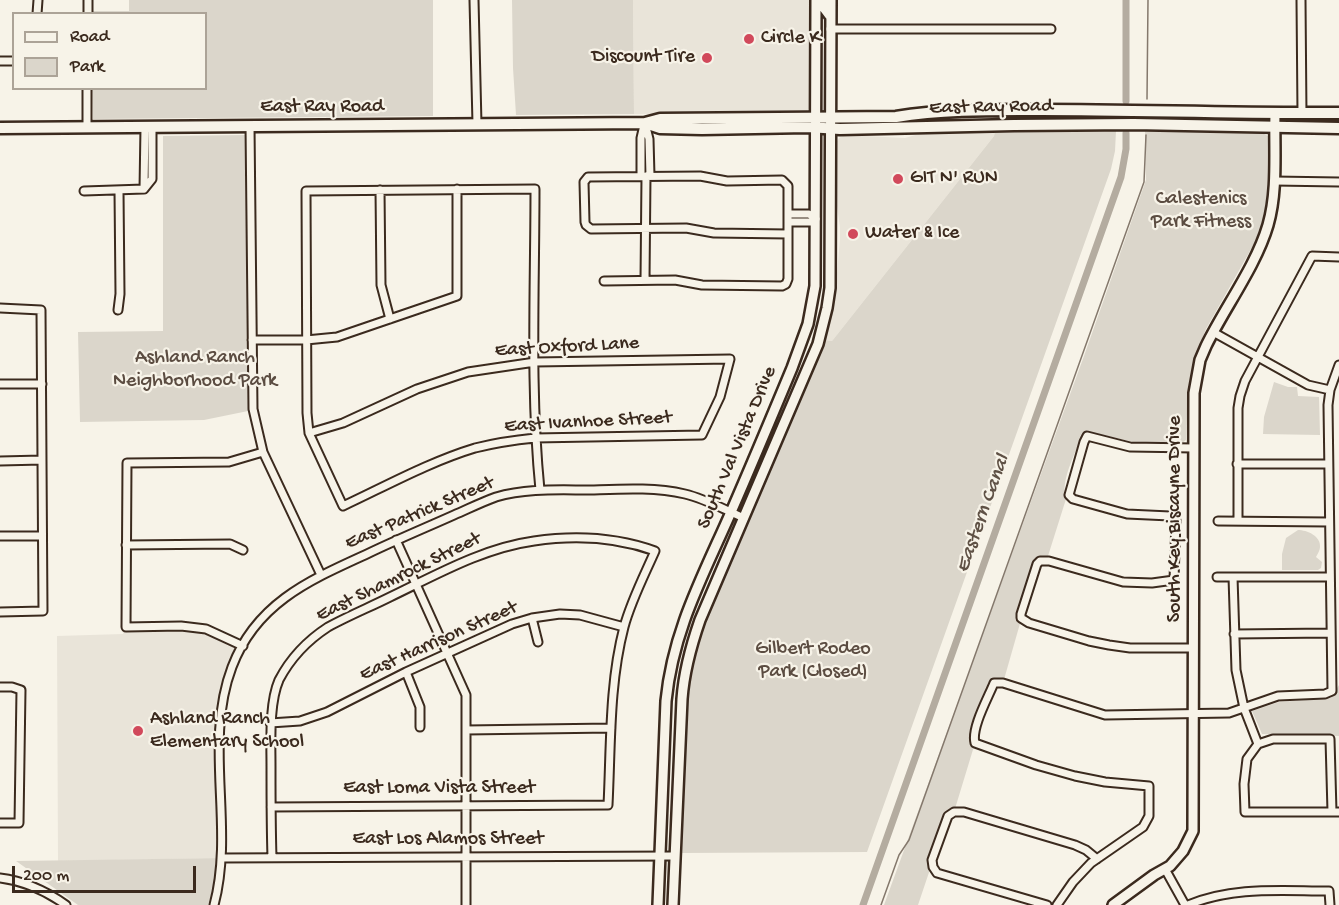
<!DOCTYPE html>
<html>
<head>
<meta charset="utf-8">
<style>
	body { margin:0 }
	#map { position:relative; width:1339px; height:905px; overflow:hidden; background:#f7f3e8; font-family:"Gochi Hand",sans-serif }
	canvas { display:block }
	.legend { position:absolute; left:12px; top:12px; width:195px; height:78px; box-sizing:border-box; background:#f7f3e8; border:2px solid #aca397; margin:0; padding:8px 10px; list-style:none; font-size:18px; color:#3b2a1e }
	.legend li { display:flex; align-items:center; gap:12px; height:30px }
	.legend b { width:30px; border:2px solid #aca397 }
	.scale { position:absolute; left:12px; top:866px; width:184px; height:27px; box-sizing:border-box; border:3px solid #3b2a1e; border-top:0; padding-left:8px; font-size:18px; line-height:21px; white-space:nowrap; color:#3b2a1e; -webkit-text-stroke:4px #f7f3e8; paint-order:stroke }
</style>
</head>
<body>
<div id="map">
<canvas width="1339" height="905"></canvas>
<ul class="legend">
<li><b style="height:8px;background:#f7f3e8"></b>Road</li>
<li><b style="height:16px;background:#dbd6cb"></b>Park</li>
</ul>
<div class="scale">200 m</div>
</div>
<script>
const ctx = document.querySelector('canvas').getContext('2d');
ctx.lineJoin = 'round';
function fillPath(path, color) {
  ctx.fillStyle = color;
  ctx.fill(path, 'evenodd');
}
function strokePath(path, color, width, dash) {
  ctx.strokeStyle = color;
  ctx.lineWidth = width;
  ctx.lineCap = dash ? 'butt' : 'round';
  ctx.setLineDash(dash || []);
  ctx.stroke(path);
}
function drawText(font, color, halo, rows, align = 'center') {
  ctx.font = font + ' "Gochi Hand",sans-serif';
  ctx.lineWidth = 4.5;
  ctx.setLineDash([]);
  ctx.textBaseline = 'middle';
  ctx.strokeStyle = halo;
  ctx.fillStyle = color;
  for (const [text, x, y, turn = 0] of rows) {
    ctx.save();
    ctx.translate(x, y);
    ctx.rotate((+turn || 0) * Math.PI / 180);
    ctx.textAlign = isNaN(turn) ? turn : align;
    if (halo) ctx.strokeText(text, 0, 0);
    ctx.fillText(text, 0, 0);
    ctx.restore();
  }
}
const built = new Path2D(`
	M633,0H810L809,109L804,113L634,114Z
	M995,131L994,136L832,341L826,340L834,306L840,240V227L837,207L836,143L839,138L845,135L905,138L926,132Z
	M126,627L206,629L243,646L220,713L222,858L58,861L57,636L123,634Z`);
const green = new Path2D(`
	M129,0H433V116L93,119L92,89L206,88V14L92,13V11H129Z
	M512,0H633L634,114L516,115L513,68Z
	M1170,130L1262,133L1268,136L1269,141V182L1263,222L1254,244L1206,329L1194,359L1188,389L1186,440L1181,444L1137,443L1091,432L1081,437C1075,455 1060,481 1066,499L1048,556L1037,564L1003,683H994L977,724L975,743L954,812L948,816L918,905H884L1084,356L1146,180L1145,131Z
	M995,131H1116L1115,151L1111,169L867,852L681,853L689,687L697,648L712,606L791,423L825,340L832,341L994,136Z
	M245,135L248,411L204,420L80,422L78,332L163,331V136Z
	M1274,382L1288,387H1297L1298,396L1319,397L1320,435L1263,434L1264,417Z
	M1298,530C1307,530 1321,536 1320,547C1320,550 1318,553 1316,557L1322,562L1321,568L1318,570H1282V554L1286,538Z
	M1339,685V736L1262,734L1252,711L1279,702L1331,698Z
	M222,858L208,905H78L16,861Z`);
const stream = new Path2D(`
	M1147,99L1148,0
	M881,905L899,855L909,840L1144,182L1146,135`);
const canal = new Path2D(`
	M1126,0V101
	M863,905L1121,177L1126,149V133`);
const street = new Path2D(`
	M88,0V14
	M474,0L477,124
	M1301,0L1302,114
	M37,14L38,0
	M830,29H1051
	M0,61H14
	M645,123L649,139L650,176
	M250,126L253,409L263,452L321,575
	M87,128V88
	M641,176V138L644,125
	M1274,181L1339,182
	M144,189L152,179V127
	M144,189L145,127
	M380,190L381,285L390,319
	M84,191L144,189
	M788,214H809L816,219
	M788,222H810L816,219
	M645,280L646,176
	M604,281L675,280L702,285L782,286L786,284L788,279V186L782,180L727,181L700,176L588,177L584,182L585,222L586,225L591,229L686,228L714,233L788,234
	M0,308L41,310L43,611L0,612
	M118,310L120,294L119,191
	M1213,332L1308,385L1330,390
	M252,340H306L337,337L457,296V189
	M0,384H42
	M309,433L343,423L417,389L468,372L535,362L730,359L720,397L702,435L535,438C515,440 495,443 475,448C429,462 386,486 343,506L309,433L307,413L306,191L535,189C535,289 530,390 540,490
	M0,461L42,460
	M1237,464H1328
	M1218,521L1329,522
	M1238,521V408L1240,396L1245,381L1312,256L1339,257
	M0,536H42
	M396,540L466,695V905
	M126,545L230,544L243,550
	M1217,577H1330
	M1233,577L1236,670L1244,708L1258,744
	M532,618L538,642
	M1234,634L1330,633
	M243,646L206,629L181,626L126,627L127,463L229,462L263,452
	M1193,648H1130L1109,645L1089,641L1029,623L1021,618V614L1037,564L1040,561H1049L1123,582L1152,583L1174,580L1176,520L1170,516L1127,514L1073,499L1069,495L1084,442L1087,436L1130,447L1194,448
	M406,672L420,707V727
	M0,687H12L21,690L19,823H0
	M270,723L300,721L327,712L406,672L512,624L532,618L560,614L580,615L624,627
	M466,730L611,728
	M1258,744L1247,759L1244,784L1245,812H1339
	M1258,744L1273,739H1330L1332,812
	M271,807L608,805C611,746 609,684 624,627C631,601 644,576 655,551C616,537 575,535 534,541C483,548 436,575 390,597C370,607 348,616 328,627C308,640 290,659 279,680C269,703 271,741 271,766C271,796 271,827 272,857
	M222,858L674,856
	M1165,869L1185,905
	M0,878C25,881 46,891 66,905
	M214,905C235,827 203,743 232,667C256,603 310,580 367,554C396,540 425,528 454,515C468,509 482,502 496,497C526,488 559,490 590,490C622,489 654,487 685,494C706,499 725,510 744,518
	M1047,905L937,873L933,867L932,860L948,816L954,812H964L1075,845L1086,850L1097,859
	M1057,905L1073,882L1091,863L1143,827L1149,816V786L1105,782L1075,776L1036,765L975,743C971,728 988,698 994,683H1003L1105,715L1229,713L1278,696L1325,694L1332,691L1328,405L1330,390L1339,365
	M1188,905C1233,886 1281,891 1329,891L1330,905`);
const secondary = new Path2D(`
	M824,0V8L830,16
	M658,905L666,701C673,630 703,576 731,512C752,464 772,416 792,368L808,324L815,286L816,0
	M673,905L682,699C684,671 691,646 700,620L818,344L827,308L830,288L831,0
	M1113,905L1154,875L1170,866L1183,851L1193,831L1194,393L1200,360L1206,346C1225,307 1256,266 1268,225C1278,190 1274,151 1275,114`);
const primary = new Path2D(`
	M645,123L660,128L702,129L807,127L840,129L1014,125L1134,124L1339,128
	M0,128L645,123L660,119L896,117C944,109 994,110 1042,110C1141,110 1240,114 1339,113`);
const markers = [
	[749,39,6,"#d1495b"],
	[707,58,6,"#d1495b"],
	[898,179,6,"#d1495b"],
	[853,234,6,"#d1495b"],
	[138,731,6,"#d1495b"]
];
const poiNames = [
	["Circle K",761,39],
	["Discount Tire",695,58,"right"],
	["GIT N' RUN",910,179],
	["Water & Ice",865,234],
	["Ashland Ranch",150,720],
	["Elementary School",150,743]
];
const streetNames = [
	["East Ray Road",322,108],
	["East Ray Road",991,108,-1],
	["East Oxford Lane",567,348,-3],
	["East Ivanhoe Street",588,423,-3],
	["South Val Vista Drive",738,448,-67],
	["East Patrick Street",420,514,-23],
	["South Key Biscayne Drive",1176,519,-90],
	["East Shamrock Street",399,578,-26],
	["East Harrison Street",439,642,-24],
	["East Loma Vista Street",439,789],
	["East Los Alamos Street",448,840]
];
const parkNames = [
	["Calestenics",1201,200],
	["Park Fitness",1201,223],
	["Ashland Ranch",195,359],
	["Neighborhood Park",195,382],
	["Gilbert Rodeo",813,650],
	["Park (Closed)",813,673]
];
const waterNames = [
	["Eastern Canal",984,514,-70]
];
fillPath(built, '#e9e4d9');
fillPath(green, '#dbd6cb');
strokePath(stream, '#84786c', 1.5);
strokePath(canal, '#b4aca0', 7);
strokePath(street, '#3b2a1e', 11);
strokePath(secondary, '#3b2a1e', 14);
strokePath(primary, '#3b2a1e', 15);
strokePath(street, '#f7f3e8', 7);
strokePath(secondary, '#f7f3e8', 9);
strokePath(primary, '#f7f3e8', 10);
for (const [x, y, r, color] of markers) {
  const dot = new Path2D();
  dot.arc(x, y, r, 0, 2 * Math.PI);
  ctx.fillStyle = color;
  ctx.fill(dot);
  strokePath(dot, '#f7f3e8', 2);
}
drawText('20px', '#3b2a1e', '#f7f3e8', poiNames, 'left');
drawText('20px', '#3b2a1e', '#f7f3e8', streetNames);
drawText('20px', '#5b4c41', '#f7f3e8', parkNames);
drawText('italic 21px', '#5f5145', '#f7f3e8', waterNames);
</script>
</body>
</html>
